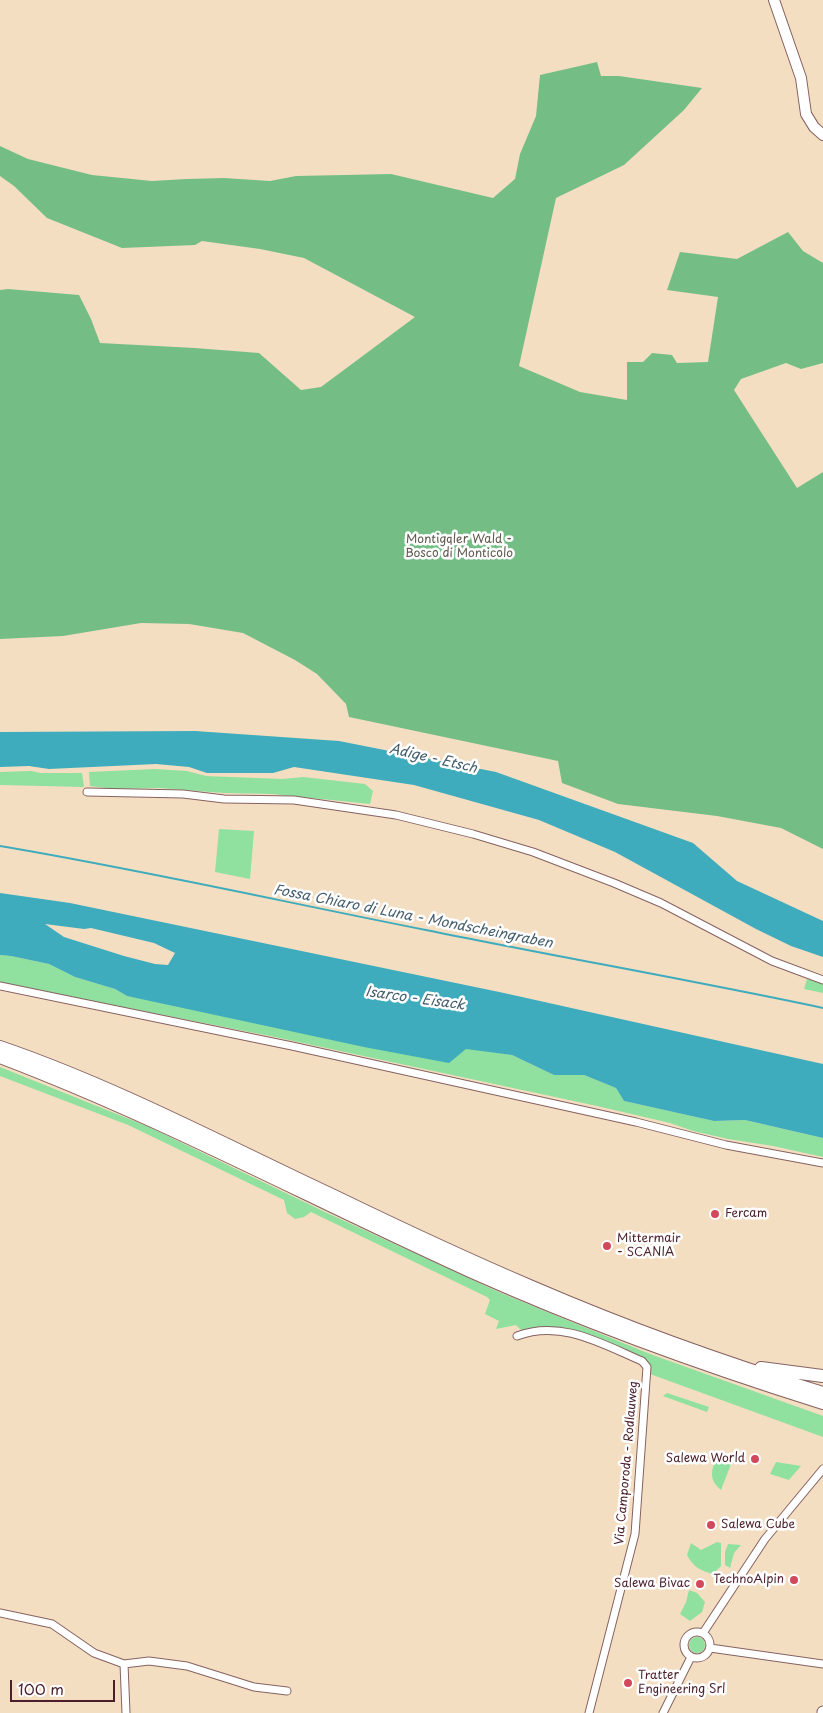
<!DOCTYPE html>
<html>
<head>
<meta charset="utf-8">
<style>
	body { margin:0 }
	#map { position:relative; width:823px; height:1713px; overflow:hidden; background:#f4dec2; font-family:"Playpen Sans",sans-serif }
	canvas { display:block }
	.scale { position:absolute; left:10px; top:1680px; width:105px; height:22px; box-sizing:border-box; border:2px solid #4a1f2b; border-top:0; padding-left:6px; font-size:15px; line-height:18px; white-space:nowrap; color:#4a1f2b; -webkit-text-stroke:4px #fff; paint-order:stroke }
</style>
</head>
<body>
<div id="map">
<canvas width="823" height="1713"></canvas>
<div class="scale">100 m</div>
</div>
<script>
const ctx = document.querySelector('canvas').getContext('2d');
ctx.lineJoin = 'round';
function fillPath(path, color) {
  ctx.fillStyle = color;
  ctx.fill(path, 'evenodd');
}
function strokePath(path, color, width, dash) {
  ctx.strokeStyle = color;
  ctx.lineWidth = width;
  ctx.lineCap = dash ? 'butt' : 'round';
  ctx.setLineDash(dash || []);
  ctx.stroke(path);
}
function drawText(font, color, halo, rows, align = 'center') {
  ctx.font = font + ' "Playpen Sans",sans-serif';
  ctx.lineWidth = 5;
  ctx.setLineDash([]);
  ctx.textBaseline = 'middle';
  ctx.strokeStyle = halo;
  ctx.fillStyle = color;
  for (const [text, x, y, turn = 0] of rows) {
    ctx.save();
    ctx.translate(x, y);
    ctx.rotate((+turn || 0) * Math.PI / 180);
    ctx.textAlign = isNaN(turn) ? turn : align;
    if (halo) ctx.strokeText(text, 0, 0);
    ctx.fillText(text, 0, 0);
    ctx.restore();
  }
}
const green = new Path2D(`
	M155,769L187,771L206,776L282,779L303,777L365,784L373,791L370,804L272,794L224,793L159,788L114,789L90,786L89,772Z
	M31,771L41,773H82L84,787L0,785V772Z
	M219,829L254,831L250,879L215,872Z
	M0,955L11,956L49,964L75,977L115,989L127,996L512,1055L554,1075H584L616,1088L624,1101L714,1121L745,1120L823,1138V1157L773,1146L728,1139L693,1131L670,1123L597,1106L270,1036L0,983Z
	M807,979L823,983V993L804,989Z
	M0,1067L149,1127L325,1212L501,1293L650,1354L823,1416V1437L650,1374V1366L644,1359L567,1328C552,1326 537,1327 522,1331L516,1325L496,1329L499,1321L485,1314L490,1300L487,1297L311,1212L304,1217L295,1219L287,1213L284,1200L128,1125L0,1076Z
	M667,1393L709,1407L707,1412L663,1396Z
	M718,1454L733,1459L721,1490C707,1478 712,1469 718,1454Z
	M776,1462L801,1466L789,1480L770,1474Z
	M717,1542L721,1543V1566L713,1574C701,1571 693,1567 687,1555L691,1543L701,1550Z
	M728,1544L741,1545L734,1553L730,1568L725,1565V1552Z
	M689,1590L697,1593L705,1602L702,1612L690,1621L680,1614L686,1602Z
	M689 1645a8 8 0 1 1 16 0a8 8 0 1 1-16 0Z`);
const forest = new Path2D(`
	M597,62L601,76H619L702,88L684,110L624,165L556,198L519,366L580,392L627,400V362H643L652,353L672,355L677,363L708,362L718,297L667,290L680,252L737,259L788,232L803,251L823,263V363L801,369L786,363L741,379L734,390L797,488L823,472V849L781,828L717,816L618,804L562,783L558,761L349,717L346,704L317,674L295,660L243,633L189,624L141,623L63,636L0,639V290L8,289L79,295L91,319L100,343L195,348L259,353L301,390L321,387L415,317L304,258L260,249L202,241L195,245L122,248L47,218L14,186L0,176V146L28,159L92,175L152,181L186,179L224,178L270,181L296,176L391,174L493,198L515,179L520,154L536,116L540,75Z`);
const water = new Path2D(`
	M195,731L339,741L496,772L693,843L737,881L823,921V957L791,946L756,929L615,852L539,820L414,785L294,767L273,773H207L189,767L156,764L49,769L29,766L0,767V732Z
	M0,893L70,903L504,993L823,1064V1138L745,1120L714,1121L624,1101L616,1088L584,1075H554L512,1055L466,1049L449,1063L364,1047L127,996L115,989L75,977L49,964L11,956L0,955ZM45,924L84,929L91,928L154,943L175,953L168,965L155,964L124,956L64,937Z`);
const stream = new Path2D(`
	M0,846C143,870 284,902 426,930C558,957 691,980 823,1008`);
const minor = new Path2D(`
	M87,792L183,794L224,799L294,800L396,815L473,834L533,852L614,883L661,903L772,961L823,980
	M0,986L292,1046L636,1122L726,1145L823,1163
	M517,1336C561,1319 602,1344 642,1361L647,1367L635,1534L589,1713
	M0,1613L52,1624L94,1653L124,1664L149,1661L187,1666L254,1687L287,1691
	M684 1645a13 13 0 1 1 26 0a13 13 0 1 1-26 0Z
	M703,1633L765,1539L823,1469
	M710,1648L823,1664
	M124,1664L126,1713
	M663,1713L691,1657`);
const secondary = new Path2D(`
	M774,0L801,78L806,114L814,127L823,135`);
const primary = new Path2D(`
	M823,1713V1712`);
const motorway = new Path2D(`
	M0,1047C114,1086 223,1144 332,1195C398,1227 464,1258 532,1287C627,1328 724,1363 823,1393
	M0,1057C161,1118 313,1200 470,1271C586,1323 702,1365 823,1403
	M761,1368L823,1376`);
const markers = [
	[715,1214,5,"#d1495b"],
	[607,1246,5,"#d1495b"],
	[755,1459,5,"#d1495b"],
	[711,1525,5,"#d1495b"],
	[794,1580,5,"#d1495b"],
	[700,1584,5,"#d1495b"],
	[628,1683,5,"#d1495b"]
];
const parkNames = [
	["Montiggler Wald -",459,540],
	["Bosco di Monticolo",459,554]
];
const poiNames = [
	["Fercam",725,1214],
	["Mittermair",617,1239],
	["- SCANIA",617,1253],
	["Salewa World",745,1459,"right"],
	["Salewa Cube",721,1525],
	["TechnoAlpin",784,1580,"right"],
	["Salewa Bivac",690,1584,"right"],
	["Tratter",638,1676],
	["Engineering Srl",638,1690]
];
const streetNames = [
	["Via Camporoda - Rodlauweg",627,1463,-85]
];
const waterNames = [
	["Adige - Etsch",433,759,13],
	["Fossa Chiaro di Luna - Mondscheingraben",413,917,11],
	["Isarco - Eisack",415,999,8]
];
fillPath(green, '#90e0a0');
fillPath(forest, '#74be86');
fillPath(water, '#3eacbd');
strokePath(stream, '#3eacbd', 2);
strokePath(minor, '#866260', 9);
strokePath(secondary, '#866260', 12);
strokePath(primary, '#866260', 13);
strokePath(motorway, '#866260', 14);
strokePath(minor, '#fff', 7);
strokePath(secondary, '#fff', 10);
strokePath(primary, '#fff', 11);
strokePath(motorway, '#fff', 12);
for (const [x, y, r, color] of markers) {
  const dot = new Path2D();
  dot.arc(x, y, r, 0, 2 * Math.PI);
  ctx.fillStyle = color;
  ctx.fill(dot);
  strokePath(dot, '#fff', 2);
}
drawText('12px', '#5f594e', '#fff', parkNames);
drawText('12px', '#4a1f2b', '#fff', poiNames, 'left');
drawText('12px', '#4a1f2b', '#fff', streetNames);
drawText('italic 14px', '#455e6d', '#fff', waterNames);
</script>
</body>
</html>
